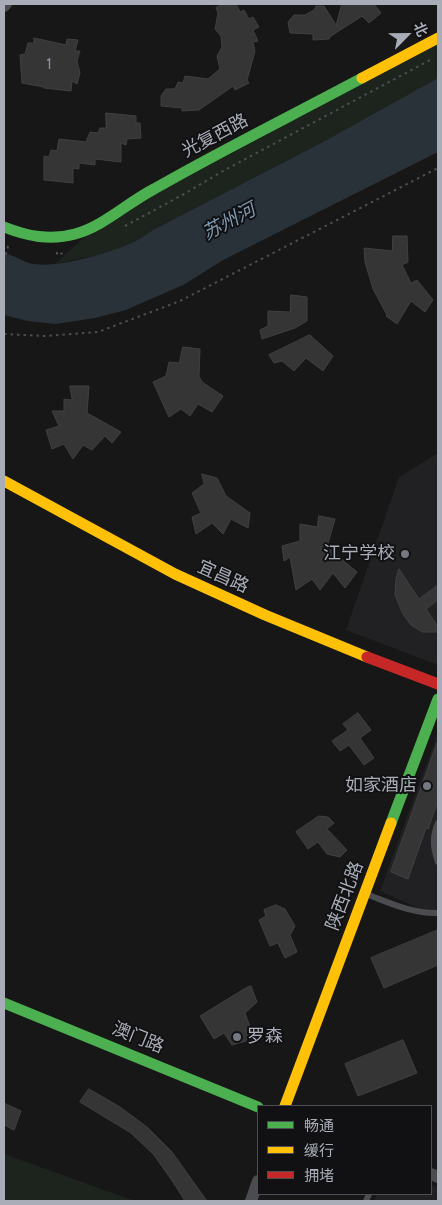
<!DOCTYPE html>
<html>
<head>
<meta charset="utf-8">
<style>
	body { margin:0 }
	#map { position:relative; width:442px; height:1205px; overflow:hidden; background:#171717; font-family:Cabin,"Noto Sans SC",sans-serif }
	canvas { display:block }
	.frame { position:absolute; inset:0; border:5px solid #a8adb8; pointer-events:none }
	.legend { position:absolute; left:257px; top:1105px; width:175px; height:90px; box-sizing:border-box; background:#111113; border:1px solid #4d4f55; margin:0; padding:6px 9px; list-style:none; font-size:15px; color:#a8adb8 }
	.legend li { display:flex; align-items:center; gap:10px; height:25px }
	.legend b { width:25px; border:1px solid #4d4f55 }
	.north { position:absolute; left:382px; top:10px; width:50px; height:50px; -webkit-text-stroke:4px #111113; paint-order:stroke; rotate:67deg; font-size:14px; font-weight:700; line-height:20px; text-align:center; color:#a8adb8 }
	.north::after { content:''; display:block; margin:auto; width:18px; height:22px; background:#a8adb8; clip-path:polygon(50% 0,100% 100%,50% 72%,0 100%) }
</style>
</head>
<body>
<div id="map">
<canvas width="442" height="1205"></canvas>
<div class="frame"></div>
<ul class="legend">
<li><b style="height:6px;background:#4caf50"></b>畅通</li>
<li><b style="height:6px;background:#ffc107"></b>缓行</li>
<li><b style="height:6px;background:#c62828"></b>拥堵</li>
</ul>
<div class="north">北</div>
</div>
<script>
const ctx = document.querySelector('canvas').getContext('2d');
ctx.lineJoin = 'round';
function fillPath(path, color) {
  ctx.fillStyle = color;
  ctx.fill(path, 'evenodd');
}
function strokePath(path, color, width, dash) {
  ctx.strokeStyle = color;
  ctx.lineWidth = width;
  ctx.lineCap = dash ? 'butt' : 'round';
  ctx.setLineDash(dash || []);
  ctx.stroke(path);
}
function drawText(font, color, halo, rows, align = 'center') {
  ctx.font = font + ' Cabin,"Noto Sans SC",sans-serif';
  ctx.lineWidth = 4;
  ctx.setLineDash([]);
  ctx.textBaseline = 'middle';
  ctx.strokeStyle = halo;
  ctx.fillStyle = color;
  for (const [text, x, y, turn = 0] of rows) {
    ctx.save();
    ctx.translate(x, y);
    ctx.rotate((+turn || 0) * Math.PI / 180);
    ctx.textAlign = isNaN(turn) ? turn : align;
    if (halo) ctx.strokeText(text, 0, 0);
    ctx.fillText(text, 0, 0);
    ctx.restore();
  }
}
const built = new Path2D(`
	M438,453V665L346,630L399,477Z
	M438,732V913H429L380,891Z
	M431,1185L438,1187V1201H374L377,1194H431Z`);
const green = new Path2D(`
	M438,44V78L323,142L153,230L129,245L102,254L55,264L100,223Z
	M4,1154L135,1201H4Z`);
const water = new Path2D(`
	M438,78V152L225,259L183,285L126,310L95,318L56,324L28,321L4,315V253C13,255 20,260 29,263C51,270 105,254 127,245C136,242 145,235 153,230L323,142Z`);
const building = new Path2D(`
	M223,4H236L240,12L244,10L249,19L253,17L259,27L253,30L258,41L253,42L255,51L247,80L249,83L235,90L233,86L199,110L182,111V108L161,106V96L166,89H175L178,82L183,83L185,76L208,79L220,69L217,56L222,47L221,36L215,29L218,13L216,8Z
	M342,4H374L381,13L369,23L362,16L331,36L329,39L313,40V34L290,33L288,22L294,15H305L314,10L316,6H324L336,25Z
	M34,38L66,45L67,39L78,40L75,51H80L77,61L80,73L77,84L72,81L71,91L44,88V87L22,83L20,55L25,54L28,43H34Z
	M106,113L136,116V123H140L141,138L127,139L126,145L121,143V162L95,159V165L79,163V169L73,168V183L44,180V156L49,157L51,150L57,151L59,139L86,142L90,132L98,133L100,128H106Z
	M393,236H407L408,262L402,265L411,283L417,280L433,300L425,312L411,301L397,324L386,316L387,315L373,289L365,262L364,248L392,251Z
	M291,295L307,297V321L295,328L262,339L260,330L268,326V311L290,312Z
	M310,335L333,356L323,371L306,358L294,371L282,361L274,363L269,355Z
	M183,347L200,349L199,376L202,382L223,396L212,412L198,404L190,416L181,409L169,417L153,382L166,376L169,362L179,363Z
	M70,386H89L87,413L121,432L112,443L105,436L92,450L83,445L73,459L64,444L52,449L46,430L59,426L52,411H64V399L72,400Z
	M202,474L217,478L226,496L250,513L248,528L231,519L223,534L212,523L196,534L192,517L201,513L192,493L204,484Z
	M319,516L335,519L327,547L357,572L345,588L333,573L320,590L312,579L296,590L290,557L284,561L282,546L300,541V524L317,527Z
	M399,569L419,599L438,585V600L426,609L438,627V632H422L411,625L403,614L395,595L396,579Z
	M358,713L371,730L360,738L374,758L364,765L349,745L340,751L332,741L348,730L343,724Z
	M437,743L438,801L428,829L426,828L408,879L391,872Z
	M319,816L328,817L334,823L327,829L347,850L340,857L327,854L318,842L308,849L296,832Z
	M276,905L285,909L295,926L290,935L297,952L285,958L278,943L270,946L259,920L266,916L264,910Z
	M438,930V965L384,988L371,958Z
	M251,986L257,1002L245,1013L250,1027L246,1041L232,1045L224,1033L214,1039L200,1016L244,989Z
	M403,1040L417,1073L358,1096L345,1064Z
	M89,1089L120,1107L147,1127L172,1152L207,1201H185L173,1182L154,1155L131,1133L80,1102Z
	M4,1103L21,1111L14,1130L4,1125Z`);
const path = new Path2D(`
	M125,226L184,194L223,171L432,59
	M57,252V255L66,252
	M4,261L9,243
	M4,334L45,336L98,332L180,301L438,168`);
const lane = new Path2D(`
	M438,823C432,837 433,848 438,862
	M366,894C390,903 413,914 438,913
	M366,1201L369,1194`);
const street = new Path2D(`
	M4,6L6,4
	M431,1174L438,1177
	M251,1201L258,1181`);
const fast = new Path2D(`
	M4,227C27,236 50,241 75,234C104,226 127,203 154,189C222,150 293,115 362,78
	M391,823L438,699
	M4,1003L258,1107`);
const slow = new Path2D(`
	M362,78L438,38
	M4,481L175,574L265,615L367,657
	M285,1106L391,823`);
const jam = new Path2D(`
	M367,657L438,684`);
const markers = [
	[405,554,5,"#757880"],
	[427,786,5,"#757880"],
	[237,1037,5,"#757880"]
];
const numberNames = [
	["1",49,65]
];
const streetNames = [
	["光复西路",215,136,-28],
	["宜昌路",223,577,24],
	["陕西北路",345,896,-69],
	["澳门路",138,1038,22]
];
const poiNames = [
	["江宁学校",395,554],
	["如家酒店",417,786],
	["罗森",247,1037,"left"]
];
const waterNames = [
	["苏州河",229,222,-28]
];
fillPath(built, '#212123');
fillPath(green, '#1d241e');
fillPath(water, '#2a3239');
fillPath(building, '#353536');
strokePath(building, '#3f4043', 1);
strokePath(path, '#4d4e52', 2, [2.5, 4]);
strokePath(lane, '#4b4c50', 6);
strokePath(street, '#4b4c50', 12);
strokePath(fast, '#4caf50', 11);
strokePath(slow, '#ffc107', 11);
strokePath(jam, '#c62828', 11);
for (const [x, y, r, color] of markers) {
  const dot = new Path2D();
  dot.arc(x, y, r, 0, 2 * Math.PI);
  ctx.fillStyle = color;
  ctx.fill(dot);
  strokePath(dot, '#111113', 2);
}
drawText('15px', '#8b8f98', null, numberNames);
drawText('18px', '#a8adb8', '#111113', streetNames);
drawText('18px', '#a8adb8', '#111113', poiNames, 'right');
drawText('italic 19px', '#7f9bb3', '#111113', waterNames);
</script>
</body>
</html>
